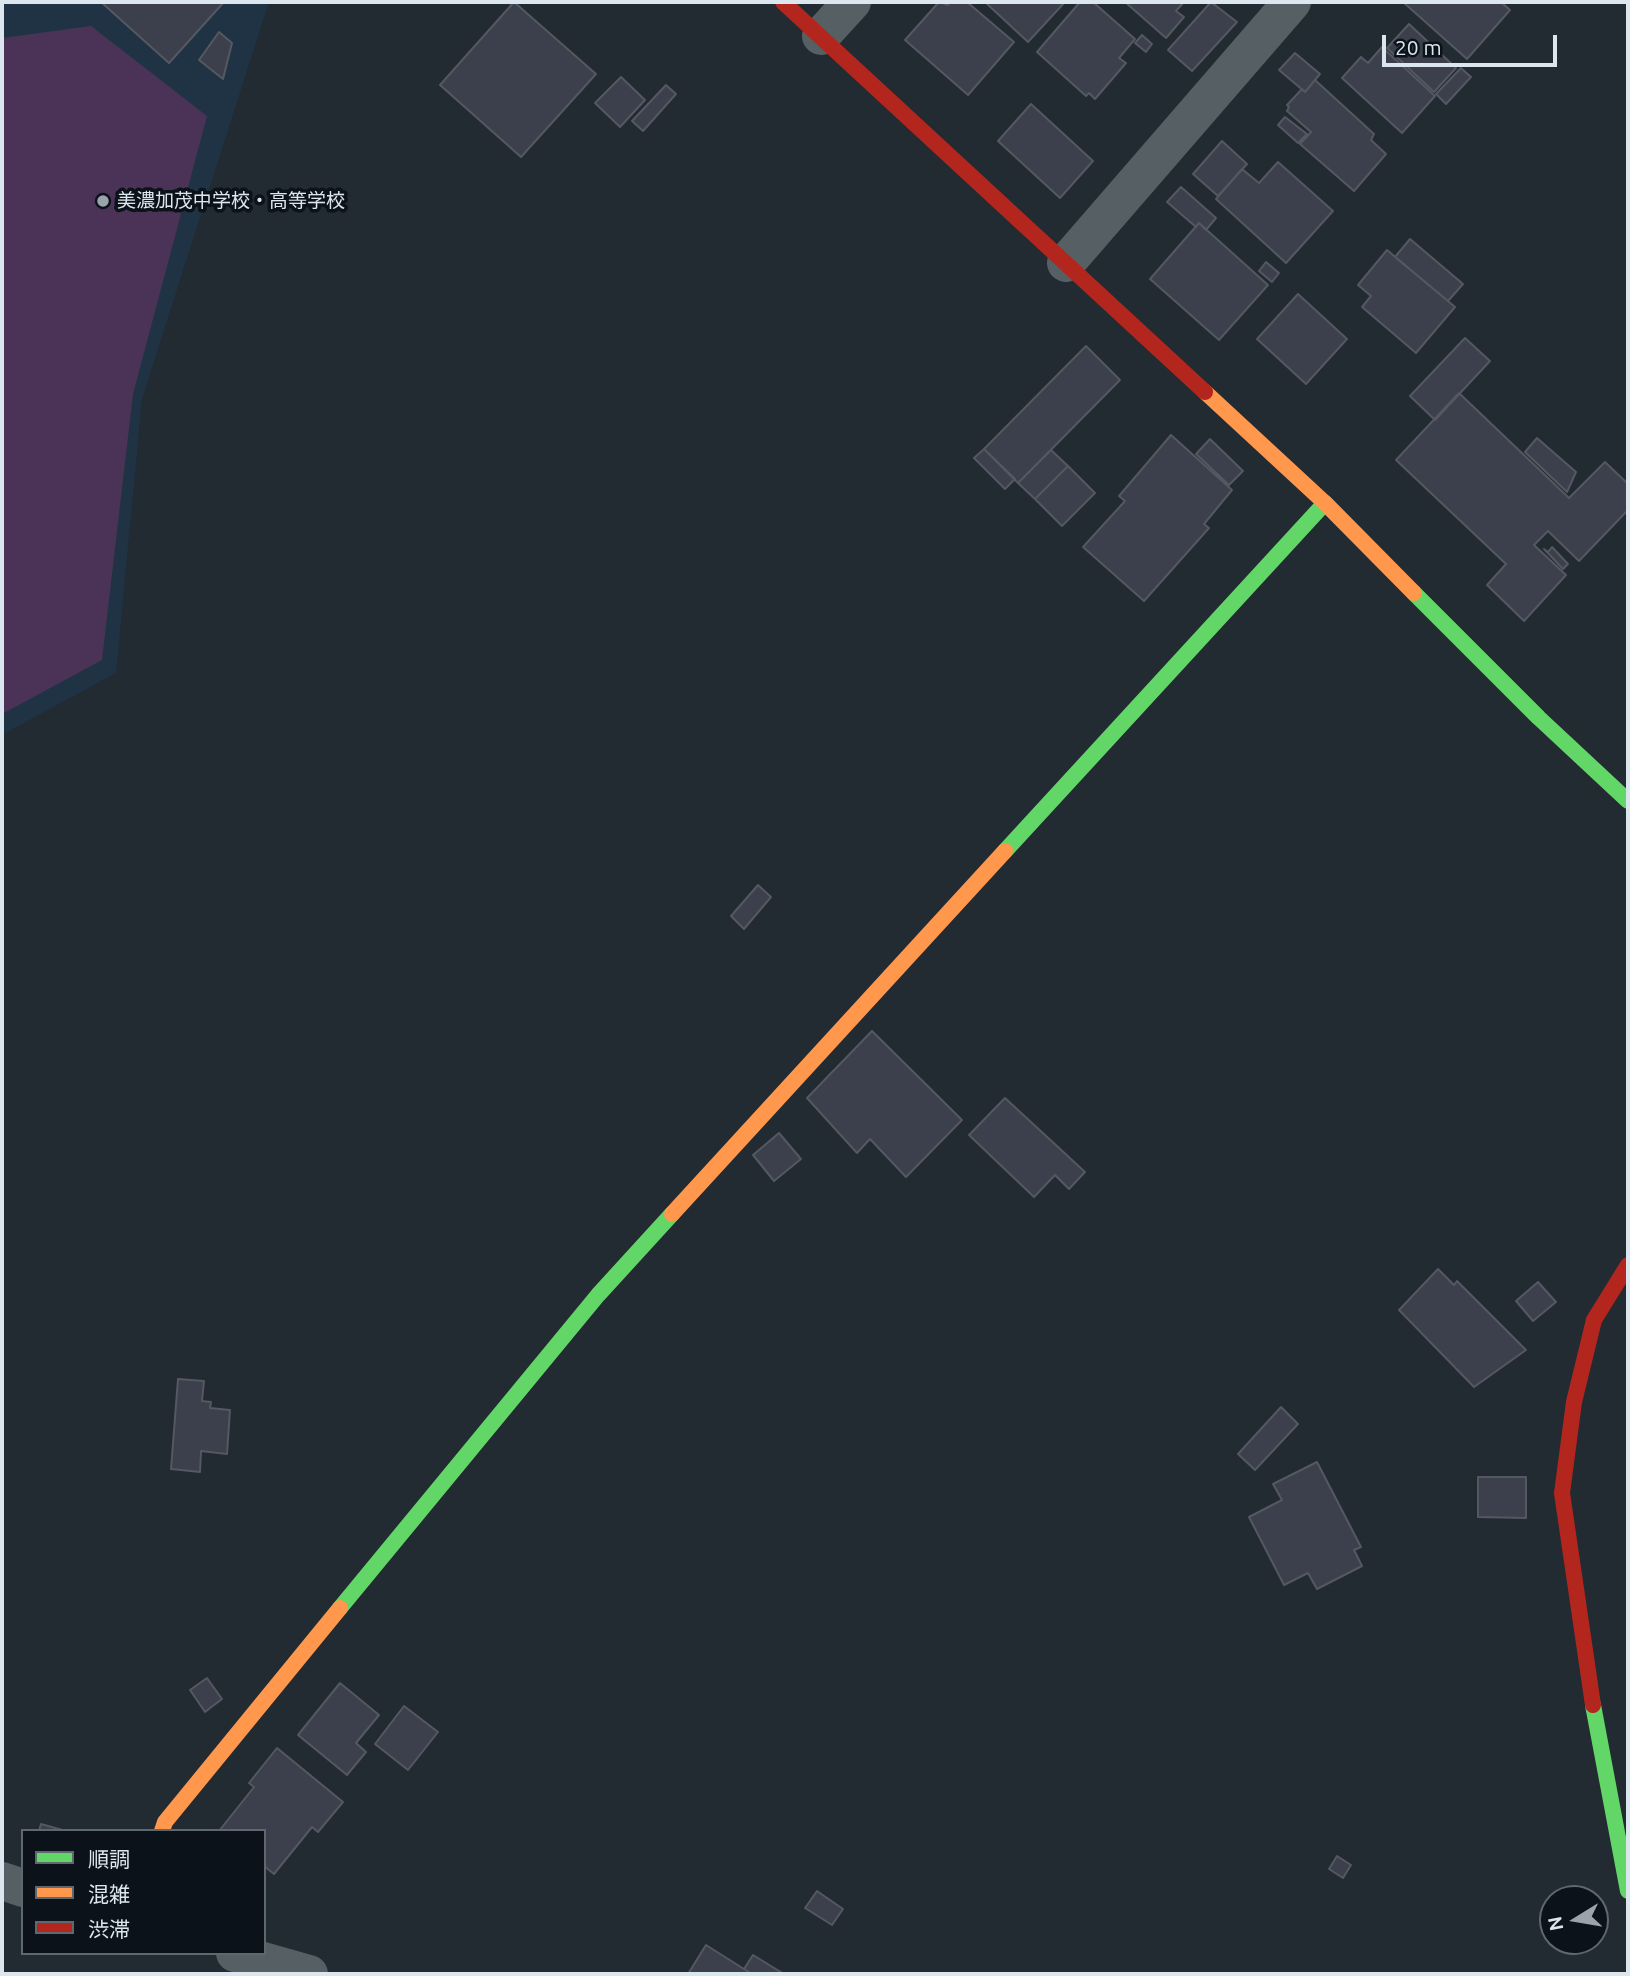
<!DOCTYPE html>
<html>
<head>
<meta charset="utf-8">
<style>
	body { margin:0 }
	#map { position:relative; width:1630px; height:1976px; overflow:hidden; background:#222a32; font-family:Ubuntu,"Noto Sans JP",sans-serif }
	canvas { display:block }
	.frame { position:absolute; inset:0; border:4px solid #dce6ef; pointer-events:none }
	.legend { position:absolute; left:21px; top:1829px; width:245px; height:126px; box-sizing:border-box; background:#0c1219; border:2px solid #5f676f; margin:0; padding:9px 12px; list-style:none; font-size:21px; color:#dce6ef }
	.legend li { display:flex; align-items:center; gap:14px; height:35px }
	.legend b { width:35px; border:2px solid #5f676f }
	.north { position:absolute; left:1539px; top:1885px; width:70px; height:70px; box-sizing:border-box; background:#0c1219; border:2px solid #5f676f; border-radius:50%; rotate:259deg; font-size:19px; font-weight:700; line-height:28px; text-align:center; color:#dce6ef }
	.north::after { content:''; display:block; margin:auto; width:24px; height:32px; background:#9ba4ad; clip-path:polygon(50% 0,100% 100%,50% 72%,0 100%) }
	.scale { position:absolute; left:1382px; top:35px; width:175px; height:32px; box-sizing:border-box; border:4px solid #dce6ef; border-top:0; padding-left:9px; font-size:21px; line-height:24px; white-space:nowrap; color:#dce6ef; -webkit-text-stroke:5px #0c1219; paint-order:stroke }
</style>
</head>
<body>
<div id="map">
<canvas width="1630" height="1976"></canvas>
<div class="frame"></div>
<ul class="legend">
<li><b style="height:9px;background:#63d668"></b>順調</li>
<li><b style="height:9px;background:#ff974d"></b>混雑</li>
<li><b style="height:9px;background:#b3261e"></b>渋滞</li>
</ul>
<div class="north">N</div>
<div class="scale">20 m</div>
</div>
<script>
const ctx = document.querySelector('canvas').getContext('2d');
ctx.lineJoin = 'round';
function fillPath(path, color) {
  ctx.fillStyle = color;
  ctx.fill(path, 'evenodd');
}
function strokePath(path, color, width, dash) {
  ctx.strokeStyle = color;
  ctx.lineWidth = width;
  ctx.lineCap = dash ? 'butt' : 'round';
  ctx.setLineDash(dash || []);
  ctx.stroke(path);
}
function drawText(font, color, halo, rows, align = 'center') {
  ctx.font = font + ' Ubuntu,"Noto Sans JP",sans-serif';
  ctx.lineWidth = 7;
  ctx.setLineDash([]);
  ctx.textBaseline = 'middle';
  ctx.strokeStyle = halo;
  ctx.fillStyle = color;
  for (const [text, x, y, turn = 0] of rows) {
    ctx.save();
    ctx.translate(x, y);
    ctx.rotate((+turn || 0) * Math.PI / 180);
    ctx.textAlign = isNaN(turn) ? turn : align;
    if (halo) ctx.strokeText(text, 0, 0);
    ctx.fillText(text, 0, 0);
    ctx.restore();
  }
}
const built = new Path2D(`
	M2,2H269L142,399L116,673L2,735Z`);
const green = new Path2D(`
	M91,26L207,116L133,394L102,660L2,714V38Z`);
const building = new Path2D(`
	M101,2H224L169,63Z
	M514,2L596,74L521,157L440,85Z
	M939,2L948,5L950,2H967L1014,42L968,95L905,40Z
	M985,2H1065L1028,42Z
	M1080,2H1093L1135,39L1119,58L1126,63L1095,99L1089,93L1086,96L1037,52Z
	M1125,2H1184L1176,11L1184,17L1166,38Z
	M1211,2L1237,22L1192,71L1168,50Z
	M1403,2H1501L1510,10L1467,59Z
	M1409,24L1456,68L1434,92L1387,48Z
	M219,32L232,43L223,79L199,60Z
	M1142,35L1152,44L1146,52L1135,43Z
	M1382,47L1435,96L1402,133L1342,78L1361,57L1368,63Z
	M1295,53L1320,74L1305,92L1279,70Z
	M1461,68L1471,77L1446,104L1436,94Z
	M621,77L645,100L620,127L595,103Z
	M1315,80L1374,134L1371,140L1386,154L1354,191L1300,144L1311,132L1287,111L1289,107L1287,105L1302,89L1305,92Z
	M666,85L676,94L643,131L632,121Z
	M1031,104L1093,161L1060,198L998,141Z
	M1285,117L1307,134L1298,143L1278,125Z
	M1222,141L1247,164L1218,196L1193,174Z
	M1278,162L1333,211L1286,263L1216,199L1242,169L1259,183Z
	M1181,187L1216,218L1206,230L1199,223L1196,227L1167,202Z
	M1199,223L1268,285L1219,340L1150,279Z
	M1410,239L1463,284L1448,301L1395,257Z
	M1387,250L1455,307L1416,353L1362,307L1371,296L1358,285Z
	M1266,262L1279,273L1272,282L1259,271Z
	M1298,294L1347,339L1306,384L1257,339Z
	M1465,338L1490,361L1435,420L1410,396Z
	M1086,346L1120,380L1018,483L984,449Z
	M1459,393L1569,498L1605,462L1628,484V510L1579,561L1548,531L1534,545L1566,575L1524,621L1487,585L1506,564L1396,460Z
	M1171,435L1232,490L1204,524L1209,528L1144,601L1083,547L1125,501L1119,496Z
	M1537,438L1576,472L1567,492L1525,452Z
	M1210,439L1243,471L1229,485L1196,454Z
	M984,449L1015,479L1005,489L974,458Z
	M1051,450L1068,466L1035,499L1018,483Z
	M1068,466L1095,493L1062,526L1035,499Z
	M1552,547L1568,564L1563,569L1544,549L1548,552Z
	M758,885L771,897L744,929L731,916Z
	M872,1031L962,1120L906,1177L870,1139L857,1153L807,1098Z
	M1005,1098L1085,1172L1069,1189L1055,1175L1034,1197L969,1135Z
	M779,1133L801,1159L774,1181L753,1155Z
	M1438,1269L1454,1285L1457,1281L1526,1350L1474,1387L1399,1310Z
	M1538,1282L1556,1302L1533,1321L1516,1301Z
	M178,1379L204,1381L202,1401L211,1402L210,1408L230,1410L227,1454L201,1451L200,1472L171,1469Z
	M1281,1407L1298,1424L1255,1470L1238,1454Z
	M1317,1462L1361,1547L1354,1550L1362,1566L1317,1589L1308,1573L1284,1585L1249,1517L1282,1500L1273,1484Z
	M1478,1477H1526V1518L1478,1517Z
	M207,1678L222,1699L205,1712L190,1690Z
	M340,1683L379,1715L356,1743L366,1752L347,1775L298,1735Z
	M404,1706L438,1732L408,1770L375,1744Z
	M277,1748L343,1802L318,1832L312,1827L274,1874L264,1866V1831H219L254,1787L249,1783Z
	M41,1824L66,1831H39Z
	M1337,1856L1351,1865L1343,1878L1329,1869Z
	M817,1891L843,1909L832,1925L805,1908Z
	M706,1945L744,1969L752,1974H688Z
	M753,1955L784,1974H752L744,1969Z`);
const street = new Path2D(`
	M821,36L852,2
	M1066,263L1292,2
	M2,1881L23,1888
	M235,1953L309,1974`);
const fast = new Path2D(`
	M1414,593L1539,718L1628,801
	M1005,851L1325,503
	M340,1608L598,1295L672,1214
	M1593,1705L1628,1891`);
const slow = new Path2D(`
	M1205,392L1325,503L1414,593
	M672,1214L1005,851
	M162,1831L165,1822L340,1608`);
const jam = new Path2D(`
	M783,2L1205,392
	M1593,1705L1562,1493L1574,1402L1594,1320L1628,1265`);
const markers = [
	[103,201,7,"#9ba4ad"]
];
const poiNames = [
	["美濃加茂中学校・高等学校",117,201]
];
fillPath(built, '#1f3344');
fillPath(green, '#4a3357');
fillPath(building, '#3c404d');
strokePath(building, '#555860', 2);
strokePath(street, '#566064', 38);
strokePath(fast, '#63d668', 16);
strokePath(slow, '#ff974d', 16);
strokePath(jam, '#b3261e', 16);
for (const [x, y, r, color] of markers) {
  const dot = new Path2D();
  dot.arc(x, y, r, 0, 2 * Math.PI);
  ctx.fillStyle = color;
  ctx.fill(dot);
  strokePath(dot, '#0c1219', 2.5);
}
drawText('19px', '#dce6ef', '#0c1219', poiNames, 'left');
</script>
</body>
</html>
